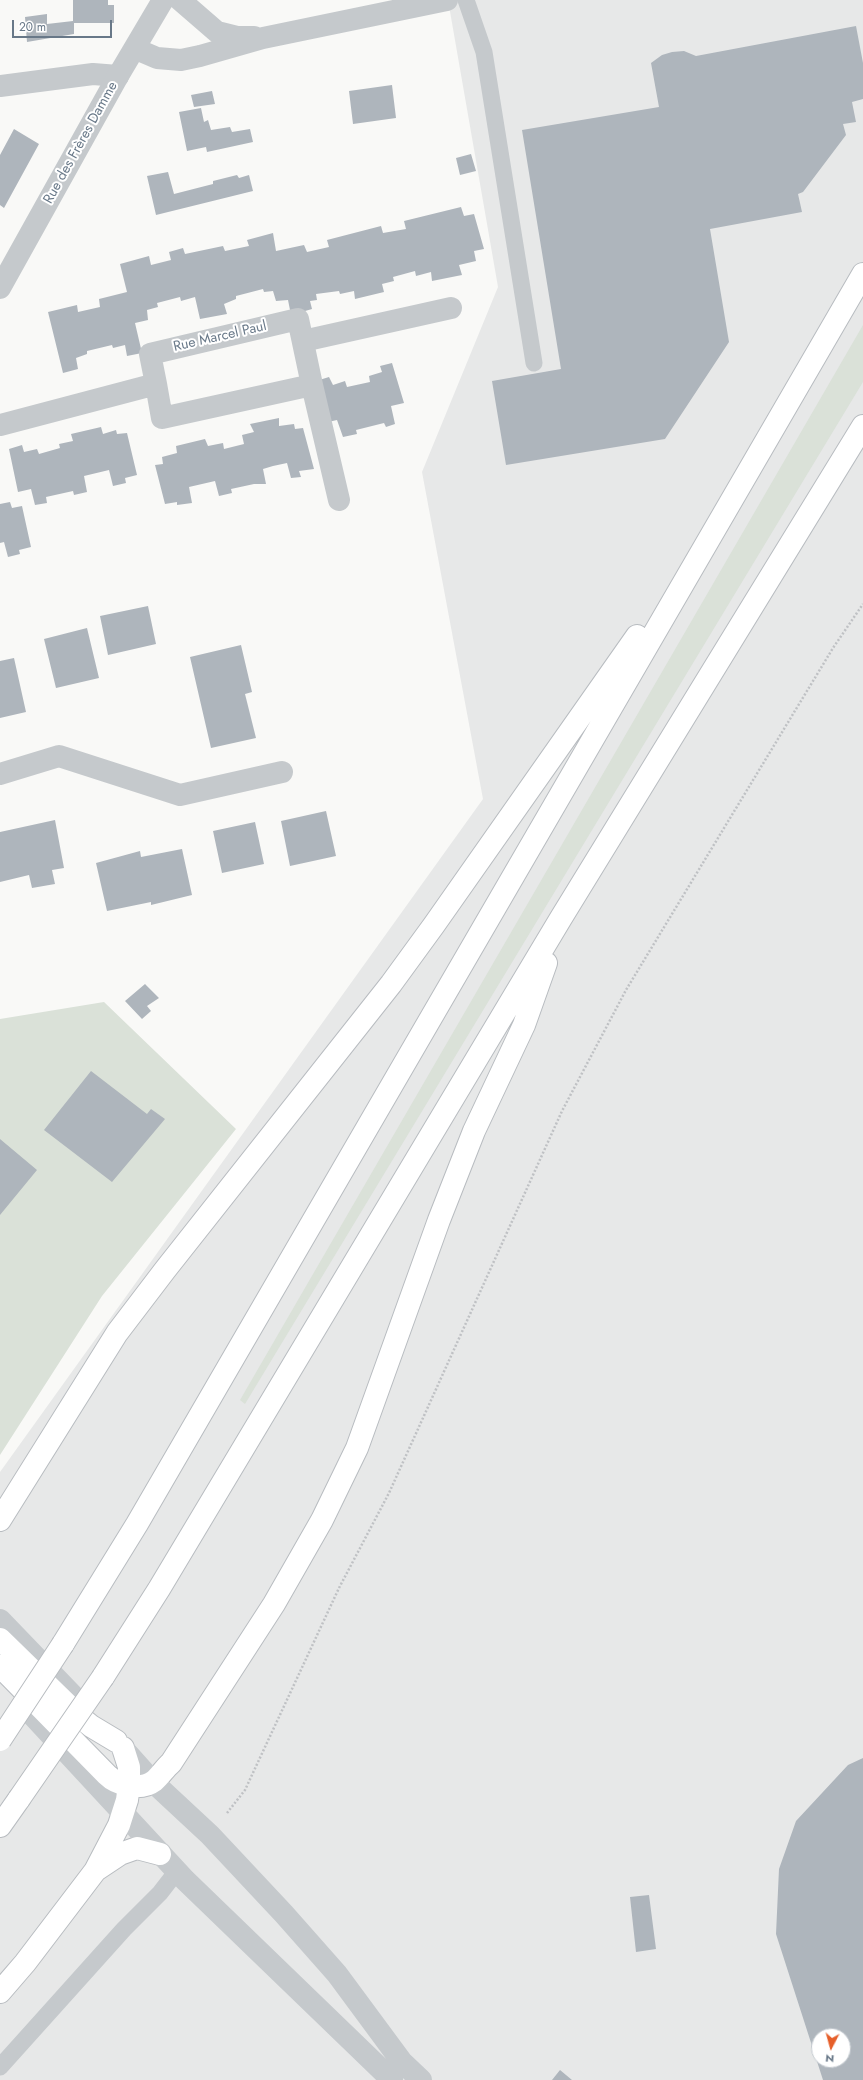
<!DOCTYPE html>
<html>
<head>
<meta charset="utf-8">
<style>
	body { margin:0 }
	#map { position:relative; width:863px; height:2080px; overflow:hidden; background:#f9f9f7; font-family:Jost,sans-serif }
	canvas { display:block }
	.north { position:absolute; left:811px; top:2028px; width:40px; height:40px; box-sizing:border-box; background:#fff; border:1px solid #c3c9cf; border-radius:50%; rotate:186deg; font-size:11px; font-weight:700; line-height:16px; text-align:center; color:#687888 }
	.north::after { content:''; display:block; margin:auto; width:14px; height:18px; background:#e65f2a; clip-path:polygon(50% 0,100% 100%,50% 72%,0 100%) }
	.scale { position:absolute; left:12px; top:20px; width:100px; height:18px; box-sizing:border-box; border:2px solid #687888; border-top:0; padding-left:5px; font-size:12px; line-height:14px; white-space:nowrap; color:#687888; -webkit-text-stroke:3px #fff; paint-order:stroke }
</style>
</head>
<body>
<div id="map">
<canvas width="863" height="2080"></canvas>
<div class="north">N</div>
<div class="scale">20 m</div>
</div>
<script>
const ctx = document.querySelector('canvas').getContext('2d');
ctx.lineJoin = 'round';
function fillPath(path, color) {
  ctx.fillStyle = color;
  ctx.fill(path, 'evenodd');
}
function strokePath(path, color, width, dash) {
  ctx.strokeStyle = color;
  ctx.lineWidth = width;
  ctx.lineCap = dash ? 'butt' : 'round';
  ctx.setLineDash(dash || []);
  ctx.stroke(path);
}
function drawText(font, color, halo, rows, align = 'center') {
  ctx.font = font + ' Jost,sans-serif';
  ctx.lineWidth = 4;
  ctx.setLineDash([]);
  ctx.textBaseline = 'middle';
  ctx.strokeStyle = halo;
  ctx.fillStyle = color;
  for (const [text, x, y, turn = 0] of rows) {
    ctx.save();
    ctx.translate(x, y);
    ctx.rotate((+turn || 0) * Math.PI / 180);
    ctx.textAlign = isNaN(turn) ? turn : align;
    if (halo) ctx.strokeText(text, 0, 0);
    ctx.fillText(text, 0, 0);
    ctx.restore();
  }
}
const built = new Path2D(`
	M448,0H863V2080H0V1472L483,799L422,472L498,287ZM819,2036H843V2060H819Z`);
const green = new Path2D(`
	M863,325V382L245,1404L240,1400Z
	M104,1002L236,1129L102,1296L0,1455V1019Z`);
const building = new Path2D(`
	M73,0H108V5H114V23H74V34L27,42L25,17L47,14V24L73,21Z
	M856,26L863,63V99L852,102L856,122L843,124L846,135L803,192L798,194L802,212L710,229L729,342L665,439L506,465L492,381L561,369L522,130L659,107L651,63L662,55L672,52L684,51L696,56Z
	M392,85L396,118L353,124L349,91Z
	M212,91L215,104L194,107L191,95Z
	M201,108L204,122L208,120L211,130L230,127L232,132L250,129L253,142L207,152L206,147L187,151L179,112Z
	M14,129L39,144L4,208L0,205V155Z
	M471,154L476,171L460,175L456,158Z
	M168,172L174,194L213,184V181L237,175L239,178L249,175L253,191L156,215L147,176Z
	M461,207L464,216L474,214L484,249L474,251L476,261L459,265L462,275L432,281L431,272L416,276L415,271L393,277L394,281L382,284L384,292L355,299L354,291L340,294L339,291L316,294L317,300L310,301L312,309L291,315L288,300L276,301L273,291L264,292L263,289L236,296V299L224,304L227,314L200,319L195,297L181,301L180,297L157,303L158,307L147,310L148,320L135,323L142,353L127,356L125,345L113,348L112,345L87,351V354L76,358L78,369L63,373L48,312L77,305L78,312L100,307L99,299L127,292L120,264L149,256L151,265L171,260L169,252L183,248L185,254L223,246L225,251L249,246L247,240L273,233L276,251L304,245L307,252L329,247L327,240L381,226L383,233L406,229L404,221Z
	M392,363L404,403L391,406L395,424L386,427L384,423L356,430L357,434L343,437L337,420L328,422L316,381L329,377L333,385L345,381L347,387L370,382L369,376L382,372L380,366Z
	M279,418V426L294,424L295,429L303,428L314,469L299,471L301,477L291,478L287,463L273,466L263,469L266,484H254L231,489L232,493L219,496L215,481L189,487L192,503L177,505V502L165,504L155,465L163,464L162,457L177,453L176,446L205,439L208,446L223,443L224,449L244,444L242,435L254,432L250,424Z
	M101,427L103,434L116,430L117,434L127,433L137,475L125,478L126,483L113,486L109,470L84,476L87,492L74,495L73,491L46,497L47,503L35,505L31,489L18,492L9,449L22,445L24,452L37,449L39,454L60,448L59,444L73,441L71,434Z
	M10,502L12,508L22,506L31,547L19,550L20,554L8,557L4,542L0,543V504Z
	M148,606L156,644L108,655L100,616Z
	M87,628L99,678L56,688L44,639Z
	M241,645L252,692L245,694L256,738L211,748L190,657Z
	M14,658L26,712L0,718V661Z
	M326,811L336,856L290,866L281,821Z
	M55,820L64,868L52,870L55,884L32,888L29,875L0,882V832Z
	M255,822L264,864L222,873L213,831Z
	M182,849L192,895L151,905V902L107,911L96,863L140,851L141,857Z
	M145,984L159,998L147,1006L151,1011L142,1019L125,1001Z
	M91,1071L147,1114L151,1109L165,1119L112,1182L44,1130Z
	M0,1139L37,1170L0,1215Z
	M863,1758V2080H823L776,1934L779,1869L796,1821L848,1765ZM819,2036H843V2060H819Z
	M649,1895L656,1949L636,1952L630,1897Z
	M560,2070L572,2080H552Z`);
const path = new Path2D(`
	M227,1813L245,1790L339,1588L389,1493L562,1111L626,990L833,648L863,604`);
const service = new Path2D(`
	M466,0L484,52L534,363
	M0,2067L124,1929L160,1893L177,1871`);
const minor = new Path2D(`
	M0,86L93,74L118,76
	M303,341L451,308
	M156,384L150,354L298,319L312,385
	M0,425L156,384L162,418L312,385L339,500
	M0,774L59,756L180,795L282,772`);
const tertiary = new Path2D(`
	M180,0L217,32L237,37H254
	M136,49L157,58L181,60L200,56L263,38L447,0
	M0,288L118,76L163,0
	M0,1620L77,1700
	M24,1706L185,1880L392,2080
	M120,1745L153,1782L210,1835L284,1914L337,1974L402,2062L421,2080`);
const primary = new Path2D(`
	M0,1520L117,1333L165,1270L391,984L434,925L637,636
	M0,1639L80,1717L91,1726L116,1741
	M63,1644L137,1524L863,274
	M0,1666L107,1775C117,1785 141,1791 154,1781C160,1776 165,1768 171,1763L274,1604L322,1520L357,1448L439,1220L474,1131L524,1025L546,963
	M103,1677L159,1589L561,918L863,426
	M0,1826L19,1799
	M96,1870L120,1854L137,1848L160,1854
	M0,1992L25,1963L95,1871L119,1825L127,1800L129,1785V1767L123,1748`);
const primaryBridge = new Path2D(`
	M0,1740L63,1644
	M19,1799L103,1677`);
const streetNames = [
	["Rue des Frères Damme",81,143,-61],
	["Rue Marcel Paul",220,337,-13]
];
fillPath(built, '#e7e8e8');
fillPath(green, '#dae1d8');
fillPath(building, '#aeb5bc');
strokePath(primary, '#b8bcc0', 24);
strokePath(path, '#bfc1c4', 2.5, [2, 2]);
strokePath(service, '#c5c9cc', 17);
strokePath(minor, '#c5c9cc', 22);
strokePath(tertiary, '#c5c9cc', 22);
strokePath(primary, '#fff', 22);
strokePath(primaryBridge, '#b8bcc0', 24, []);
strokePath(primaryBridge, '#fff', 22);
drawText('14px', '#687888', '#fff', streetNames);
</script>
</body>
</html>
